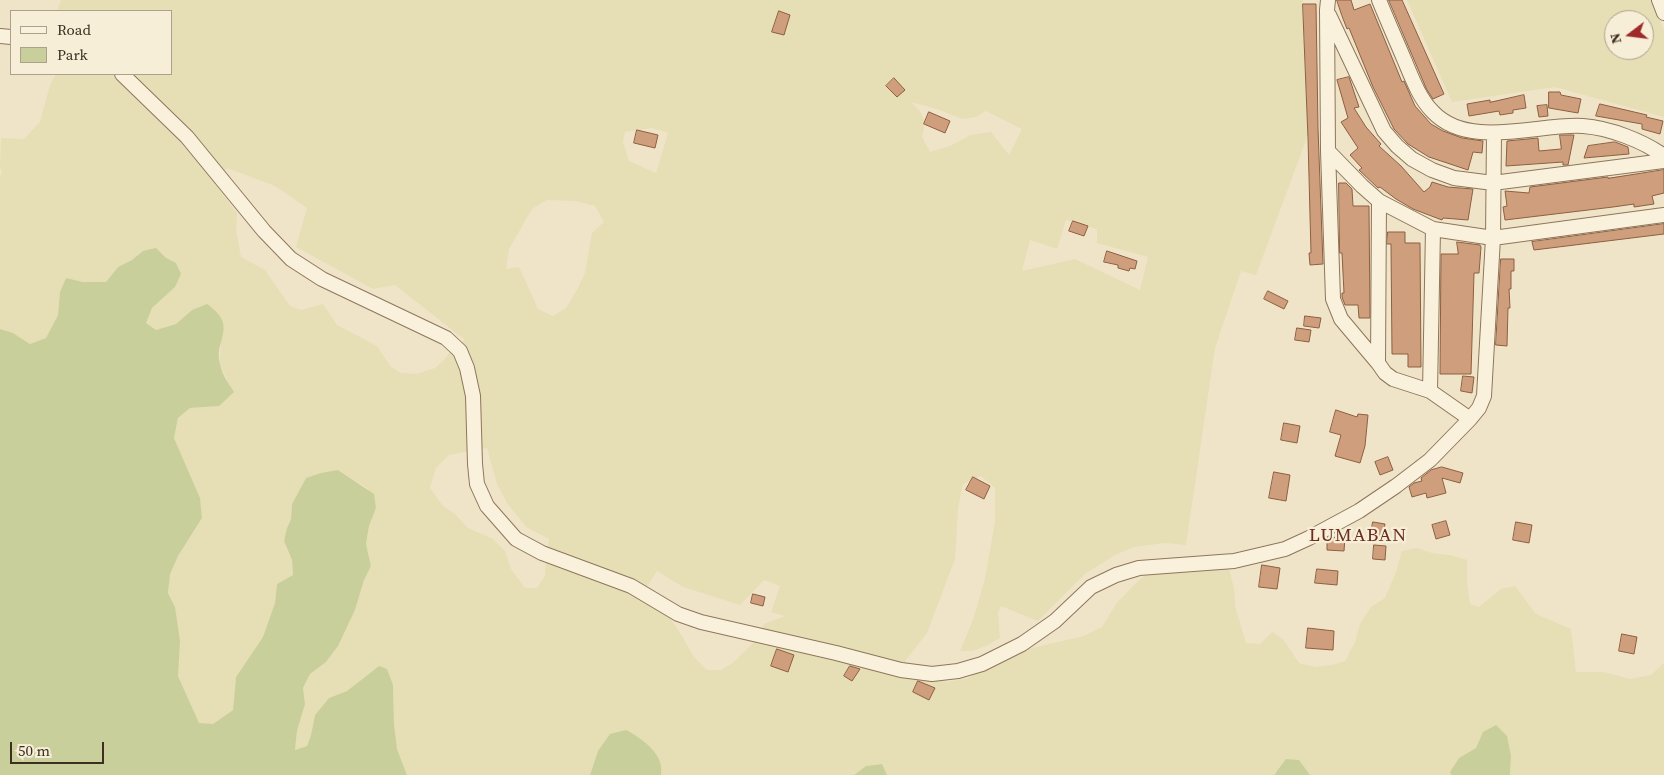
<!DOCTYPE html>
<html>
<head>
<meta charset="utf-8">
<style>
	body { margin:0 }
	#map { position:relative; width:1664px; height:775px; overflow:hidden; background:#f0e4c8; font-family:"Source Serif 4",serif }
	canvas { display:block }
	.legend { position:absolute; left:10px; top:10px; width:162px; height:65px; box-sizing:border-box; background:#f7eed8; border:1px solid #ada18e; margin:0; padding:6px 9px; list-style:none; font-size:15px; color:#3d2e20 }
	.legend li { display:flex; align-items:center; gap:10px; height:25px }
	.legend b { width:25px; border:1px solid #ada18e }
	.north { position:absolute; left:1604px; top:10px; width:50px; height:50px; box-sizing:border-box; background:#f7eed8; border:1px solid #ada18e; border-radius:50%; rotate:255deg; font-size:14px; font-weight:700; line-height:20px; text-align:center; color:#3d2e20 }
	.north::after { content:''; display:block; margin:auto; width:18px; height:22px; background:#9e2a2b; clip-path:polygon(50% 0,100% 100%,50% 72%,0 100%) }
	.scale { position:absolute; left:10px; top:742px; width:94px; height:22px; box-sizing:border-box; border:2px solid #3d2e20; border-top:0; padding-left:6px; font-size:15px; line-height:18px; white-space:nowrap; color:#3d2e20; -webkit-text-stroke:4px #f7eed8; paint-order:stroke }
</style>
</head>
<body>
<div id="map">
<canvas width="1664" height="775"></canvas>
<ul class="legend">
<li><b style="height:6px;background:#faf1dc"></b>Road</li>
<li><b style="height:14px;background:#c9cf9b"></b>Park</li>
</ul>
<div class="north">N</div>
<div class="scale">50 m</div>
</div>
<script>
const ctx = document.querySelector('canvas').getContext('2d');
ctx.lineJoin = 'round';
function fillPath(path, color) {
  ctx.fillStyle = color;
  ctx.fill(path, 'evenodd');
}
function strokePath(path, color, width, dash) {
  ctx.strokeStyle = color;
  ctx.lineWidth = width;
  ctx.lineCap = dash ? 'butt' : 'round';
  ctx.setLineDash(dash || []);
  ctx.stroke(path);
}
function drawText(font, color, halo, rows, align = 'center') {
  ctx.font = font + ' "Source Serif 4",serif';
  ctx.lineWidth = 4.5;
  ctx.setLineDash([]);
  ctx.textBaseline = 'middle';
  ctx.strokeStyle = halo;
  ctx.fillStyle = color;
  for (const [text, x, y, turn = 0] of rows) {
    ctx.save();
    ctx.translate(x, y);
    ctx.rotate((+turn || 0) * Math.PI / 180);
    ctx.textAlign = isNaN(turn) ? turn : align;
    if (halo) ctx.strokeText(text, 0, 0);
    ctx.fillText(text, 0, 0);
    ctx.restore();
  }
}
const farmland = new Path2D(`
	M61,0H1303L1308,135L1256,275L1241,271L1215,348L1186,545L1165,543L1134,547L1115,555L1085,574L1038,621L1001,606L998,613L1000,638L986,646L973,651H960L973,620L985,579L995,522V488L981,476L963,484L958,508L955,559L927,633L905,661L924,675L947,682L968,678L1015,652L1084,636L1102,627L1116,604L1133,586L1151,570L1228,564L1234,589L1235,606L1246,643L1260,644L1272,632L1283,639L1299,663L1315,667L1332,665L1345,661L1355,642L1360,624L1371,607L1385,598L1396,572L1402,551L1417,548L1432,553L1450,555L1467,560V583L1470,604L1479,607L1501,589L1515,586L1536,614L1571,629L1576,672H1604L1630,679L1651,675L1664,663V775H1510L1511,756L1483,732L1476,748L1459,758L1450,772L1451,775H1310L1299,760L1275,772L1274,775H887L881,764L866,766L854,775H661L662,771L598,751L590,775H407L397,749L394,724L393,685L379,666L347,691L329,698L315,715L311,735L307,746L295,750L297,731L305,704L303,688L310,674L326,662L338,646L355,610L364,580L371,566L366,544L369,526L376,508L367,488L338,470L306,478L292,504L291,519L287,528L284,541L292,560L293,575L277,584L275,603L263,637L236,677L233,710L213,724H199L178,676L175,607L168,593L169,574L178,556L202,518L200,498L174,438L178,418L190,408L219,406L227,380L219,363L221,346L192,310L176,324L156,330L145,323L152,308L175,287L176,263L143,251L132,260L118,267L106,282H83L66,278L60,292L58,315L46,338L30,344L13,333L0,329V176L2,173L0,168L1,138L24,139L40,122L50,85L56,74H171V11H57ZM911,102L937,109L962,119L976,117L986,111L1022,129L1009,155L991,132L971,135L950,146L930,152L922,137L925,122L920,111ZM652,128L668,133L656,173L629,161L623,142L625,132ZM227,168L275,186L307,208L296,247L373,289L395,285L465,340L454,346L445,359L435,368L417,374L401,373L390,366L377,346L337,325L323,304L301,310L290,306L265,270L241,257L236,230L237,213L215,184ZM547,200L575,201L595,206L604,222L592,233L585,273L577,290L566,308L553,316L538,309L519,267L506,269L509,249L532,209ZM1066,220L1097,229V243L1148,257L1140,290L1075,259L1022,271L1030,240L1057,249ZM487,448L497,484L507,503L526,527L549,539L546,561L545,576L537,588H525L511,569L505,551L493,539L468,528L455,514L443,506L430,488L436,468L449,455ZM657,571L683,587L740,605L764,580L780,586L771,612L785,616L764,624L756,640L734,662L721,670H707L694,657L682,636L668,615L645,590Z
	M1407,0H1651L1664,30V117L1555,87L1452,102ZM1614,20H1644V50H1614Z`);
const green = new Path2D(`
	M156,248L166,258L176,263L181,274L175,287L152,308L146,323L156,330L176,324L192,310L207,304C239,327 214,338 220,364C222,374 228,383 234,392L219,406L190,408L178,418L174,438L200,498L202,518L178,556L170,574L168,593L175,607L180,641L178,676L199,723L213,724L233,710L236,677L263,637L275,603L277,584L293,575L292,560L284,541L287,528L291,519L292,504L306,478L321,473L338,470L374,494L376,508L369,526L366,544L371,566L364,580L355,610L338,646L326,662L310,674L303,688L305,704L297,731L295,750L307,746L311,735L315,715L329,698L347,691L379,666L387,669L393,685L394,724L397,749L407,775H0V329L13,333L30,344L46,338L58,315L60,292L66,278L83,282H106L118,267L132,260L143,251Z
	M1496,725L1507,736L1511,756L1510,775H1451L1450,772L1459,758L1476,748L1483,732Z
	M626,730C641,738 665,754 661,775H590L598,751L610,734Z
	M1286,759L1299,760L1310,775H1274Z
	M882,764L887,775H854L866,766Z`);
const building = new Path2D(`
	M1337,0H1351L1354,10L1370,4L1402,82L1404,81L1415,106L1431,124L1443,131L1462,138L1483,141L1482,153L1473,152L1468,170L1429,157L1408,144L1394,129L1373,87L1349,28L1347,29L1342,16Z
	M1389,0H1402L1444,94L1433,99L1427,90Z
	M1303,4H1316L1318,128L1323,264L1310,265L1309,253H1311L1308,138Z
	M779,11L790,15L784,35L772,32Z
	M1349,77L1359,107L1354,108L1366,127L1381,144L1379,146L1401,166L1424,192L1430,187L1432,182L1448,187L1473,189L1468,220L1443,218L1442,220L1413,209L1396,199L1380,187L1378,188L1359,170L1362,168L1350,155L1358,148L1341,122L1348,118L1337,80Z
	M894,78L905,90L897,97L886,86Z
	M1549,92H1560L1561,95L1581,99L1578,113L1549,108Z
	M1524,95L1526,108L1513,110V113L1500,115L1499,111L1469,116L1467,104L1490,100V102Z
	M1600,104L1647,115L1646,117L1663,121L1660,134L1642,129V124L1596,116Z
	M1547,105L1548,116L1539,117L1537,106Z
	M929,112L950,121L945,133L924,124Z
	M637,130L658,135L655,148L634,143Z
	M1560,135H1574L1568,165H1563V162L1506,166L1507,141L1538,138L1539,151L1561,149Z
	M1615,142L1628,147L1629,154L1584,158L1588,146Z
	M1664,170V193L1652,196L1654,204L1634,207V204L1613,207L1505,220L1503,207L1507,206L1505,191L1529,193L1530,187L1608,177V178Z
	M1339,183H1346L1352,189L1353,206H1369L1370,318H1359L1358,305H1345L1342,297V293H1344L1342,253H1340Z
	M1073,221L1088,226L1084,236L1069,231Z
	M1664,224V234L1534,250L1532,242Z
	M1388,232H1405V243H1420L1421,367H1408V354H1392L1391,244H1387Z
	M1457,242L1480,245L1481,247L1479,273H1474L1471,374H1440L1441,254H1458Z
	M1107,251L1137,261L1135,269L1130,268L1129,271L1118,268V265L1104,262Z
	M1501,259H1514V271H1511V289H1509L1510,308H1508L1507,346L1496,345Z
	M1268,291L1288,301L1284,309L1264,299Z
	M1305,316L1321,318L1319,328L1304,326Z
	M1297,328L1311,330L1309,342L1295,340Z
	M1463,376L1474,377L1472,393L1461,391Z
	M1336,410L1357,417L1358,414L1368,415L1365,446L1360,463L1335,456L1341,435L1330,432Z
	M1284,423L1300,426L1297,443L1281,440Z
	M1388,457L1393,470L1380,475L1375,462Z
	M1442,467L1463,473L1460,483L1442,478L1446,493L1427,498L1426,493L1412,497L1409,487L1414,483L1422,481L1421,478L1431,470Z
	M1274,472L1290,475L1286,501L1269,498Z
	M973,477L990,486L984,499L966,490Z
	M1446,521L1450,535L1436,539L1432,525Z
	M1373,522L1385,524L1382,541L1370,539Z
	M1516,522L1532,525L1529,543L1513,540Z
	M1329,537L1345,538L1344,551L1327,550V538Z
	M1374,545L1386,546L1385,560L1373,559Z
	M1262,565L1280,568L1277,589L1259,587Z
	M1317,569L1338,571L1337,585L1315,583Z
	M753,594L765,597L763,606L751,603Z
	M1308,628L1334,631L1333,650L1306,648Z
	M1622,634L1637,637L1634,654L1619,651Z
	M777,649L794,655L788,672L771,666Z
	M850,666L860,669L852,681L844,676Z
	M918,681L935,688L929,700L913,692Z`);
const street = new Path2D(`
	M1328,0L1327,10L1328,151L1333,299L1341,319L1378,363L1385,373L1393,379L1430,391L1470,419
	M1379,0C1387,20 1396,40 1404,59C1412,78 1419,98 1433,112C1469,150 1539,123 1583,126C1610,128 1643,141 1664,156
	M1659,0L1664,13
	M1329,15L1384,131L1397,146L1412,159L1432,170L1454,178L1493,183L1664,161
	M0,36L11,37
	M122,74L187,137L264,231L291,259L322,279L446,338L460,351L467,368L473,396L475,464L477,484L487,506L516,539L542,553L631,586L678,614L701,622L836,653L901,670L932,674L958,671L982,664L1022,644L1055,621L1091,587L1116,575L1139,568L1234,561L1285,549L1309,538L1359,511L1396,486L1430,460L1470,419L1479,408L1484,396L1493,238L1494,133
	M1328,151L1362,186L1379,201L1433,229L1493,238L1664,215
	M1378,363L1379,201
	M1430,391L1433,229`);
const neighbourhoodNames = [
	["LUMABAN",1358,536]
];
fillPath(farmland, '#e6deb5');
fillPath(green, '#c9cf9b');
fillPath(building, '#cf9f7d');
strokePath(building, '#8d5f41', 1);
strokePath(street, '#8d765c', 16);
strokePath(street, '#faf1dc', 14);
ctx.letterSpacing = '1px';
drawText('19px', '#6b2e1e', '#f7eed8', neighbourhoodNames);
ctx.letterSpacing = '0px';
</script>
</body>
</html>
